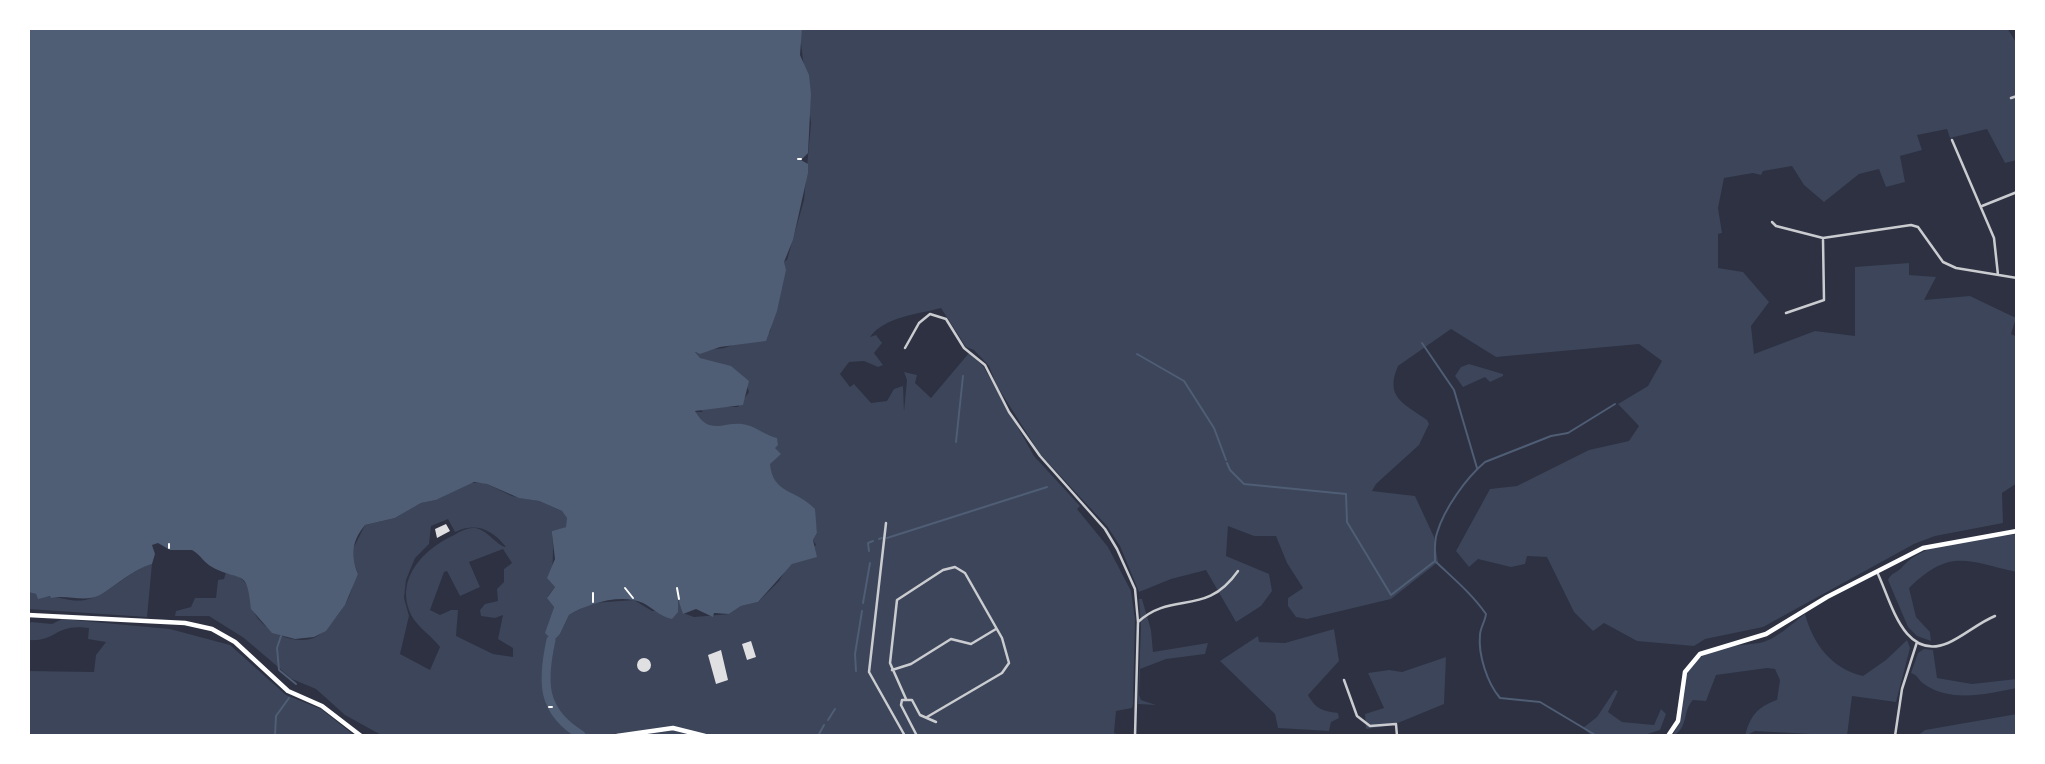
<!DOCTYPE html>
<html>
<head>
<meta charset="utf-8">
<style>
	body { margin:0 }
	#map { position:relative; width:2045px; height:764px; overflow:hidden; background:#2d3142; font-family:Cabin,sans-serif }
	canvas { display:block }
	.frame { position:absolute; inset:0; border:30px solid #fff; pointer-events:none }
</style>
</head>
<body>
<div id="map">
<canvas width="2045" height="764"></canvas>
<div class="frame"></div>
</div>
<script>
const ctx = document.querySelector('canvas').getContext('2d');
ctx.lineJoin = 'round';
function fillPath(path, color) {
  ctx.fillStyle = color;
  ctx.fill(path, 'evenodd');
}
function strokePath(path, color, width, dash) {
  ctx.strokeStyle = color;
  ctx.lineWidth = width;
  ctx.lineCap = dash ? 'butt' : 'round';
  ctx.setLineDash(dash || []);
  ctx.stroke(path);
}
const green = new Path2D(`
	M799,28H2007L2017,44V160L2005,163L1987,129L1950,138L1947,129L1917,135L1922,150L1900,156L1905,182L1886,187L1879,169L1859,174L1824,202L1804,185L1792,166L1763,171L1761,175L1753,173L1724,178L1718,208L1722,233L1718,234V268L1743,272L1769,302L1751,326L1754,354L1815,331L1855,336V267L1909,263V275L1936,277L1924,300L1970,296L2016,318L2011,334L2017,337V483L2002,493L2003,523L1935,536L1914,544L1763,627L1705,639L1694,646L1637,641L1604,623L1593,631L1574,612L1547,557L1527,556L1525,564L1511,567L1478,559L1469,567L1456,551L1490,489L1517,486L1589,450L1629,441L1639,426L1618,404L1648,386L1662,361L1639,344L1496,357L1451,329L1398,366C1384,398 1405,404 1427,420L1429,424L1419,445L1376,484L1372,491L1415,496L1434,537L1438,562L1391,599L1307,619L1296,617L1288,606V598L1303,588L1287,563L1276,536H1254L1228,526L1226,556L1269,574L1272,591L1261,606L1236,622L1206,570L1171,579L1139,592L1120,546L1107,526L1040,454L997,386L989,366L974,350L966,347L941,308C919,314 884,317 870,337L876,335L882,343L874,353L883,365L878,367L864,361L849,362L840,374L850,387L854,384L871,403L887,401L894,389L903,386L904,411L907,380L904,372L917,375L915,383L931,398L969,353L983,366L1034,456L1080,506L1077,509L1108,547L1131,591L1135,619L1133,704L1132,708L1116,711L1114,733L1121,736H383L345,715L316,689L292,679L244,638L209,616H175L176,611L191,607L195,598H216L218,580L224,579L226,572L236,573L251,589C251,597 250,603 253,610C262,632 304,653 325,630C332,623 343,609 348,599C352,591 353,582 358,574L351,553L365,525L395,518L421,503L436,500L470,483H485L512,496L539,501L562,511L567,517V527L552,531V534C555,554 550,569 555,587L548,596L554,607L548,625V639L553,640L560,634L569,615L592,603L634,600L652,611L676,610L679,599L683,613L694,617L729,614L741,606L758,602L779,581L786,569L816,545L813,540L817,533L815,518L774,486L767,473L770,462L777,454L770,436L724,432L702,426L695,412H703L701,410L706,407H738L749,392L747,386L693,358L698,351L724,348L770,332L783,262L787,260L804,200L811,123ZM448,519L455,532C476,522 492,529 506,547C497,546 488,530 475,528C466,527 458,533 450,537C424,550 397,577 409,610C414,625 431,635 440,647L430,670L400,654L409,616L404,598L406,580L415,558L429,544L431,526ZM503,549L512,563L504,569V582L497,589L498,601L485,604L480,610L481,616L495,618L503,615L498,639L513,648V657L493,654L456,636L458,610H451L440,615L430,610L444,572L447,571L460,596L480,587L469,562Z
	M1469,364L1503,374V376L1490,382L1485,377L1463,387L1455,376L1461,367Z
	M2017,534V572C1965,561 1951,548 1909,588L1916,617L1930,632L1931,641L1917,636L1908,627L1888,580C1891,572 1898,573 1903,566C1928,539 1981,539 2017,534Z
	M152,564L147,617L28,609V592L36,594L38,598C52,592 68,603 85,600C110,595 127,571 152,564Z
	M1139,599H1142L1151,630L1153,652L1208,643L1205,654L1166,659L1140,669L1139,695L1141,700L1156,705L1138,704L1141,626Z
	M1805,614C1813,644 1832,669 1863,676L1886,660L1907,640L1910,648L1896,702L1852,696L1847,736L1755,731L1745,736C1750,716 1757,707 1777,700L1780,680L1775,669L1767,668L1716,675L1706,701L1693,700C1682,711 1689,729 1672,736C1688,714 1675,684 1693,664C1708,646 1738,646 1759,643C1774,641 1793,623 1805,614Z
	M62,619L170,629L230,645L286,695L321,709L355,736H28V671L94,672L96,655L106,642L88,639L89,628C55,623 57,642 28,640V625L31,622L52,624Z
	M1334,629L1339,661L1308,695C1316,709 1322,711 1338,713L1339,718L1331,722L1329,731L1278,728L1275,714L1220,661L1258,636L1259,642L1285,643Z
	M1924,649L1933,650L1937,678L1972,684L2017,679V688C1987,694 1951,703 1924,684C1918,680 1918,675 1911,673L1918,653Z
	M1446,657L1444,704L1393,725L1366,729L1365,714L1384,708L1368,673L1389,670L1402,672Z
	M1615,690L1618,691L1608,712L1622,722L1654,725L1661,709L1666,714L1660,730L1641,736H1592L1583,728L1597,717Z
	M2017,714V736H1917L1925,730Z`);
const water = new Path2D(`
	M28,28H802L800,55L809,75L811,94L808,153L801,160L808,164V173L793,240L784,262L786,270L777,311L766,341L720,347L700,354L695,352L700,358L731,366L749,381L743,405L695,411C710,438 726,419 747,425C758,428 767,436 777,438L778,445L775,448L781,454L770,464C773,494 794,488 815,509L817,533L813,540L817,557L792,564L758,602L741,606L729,614L714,613L713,617L696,609L683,614L678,599V612L672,619C659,616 653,608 643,603C621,593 587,604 569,615L560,634L553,641L545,633L554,607L547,598L555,587L547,578L555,559L552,534V531L566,527L567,518L562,511L539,501L519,498L487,484L474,482L436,500L421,503L395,518L365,525C351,542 351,556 358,574L345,605L326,631L314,637L295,639L272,633L251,609C247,567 242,583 212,567C204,563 201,555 192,550H170L158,543L152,545L155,554L152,564C133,569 116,586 100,595C84,603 67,594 51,598L50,596L38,599L36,594L28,592Z`);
const stream = new Path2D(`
	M1422,343L1454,390L1477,468
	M1137,354L1184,381L1214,428L1226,460
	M956,442L963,376
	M1227,463L1230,470L1244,484L1346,494L1347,522L1391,595L1435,561C1435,552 1434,541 1437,533C1444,509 1466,478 1485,462L1551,436L1568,433L1615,404
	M887,538L1047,487
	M879,539L882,538
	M869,551L868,543L873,541
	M1436,562C1454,579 1472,594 1486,614C1485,622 1480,628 1480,635C1478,654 1487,683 1500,698L1540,702L1597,736
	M863,603L870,563
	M281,636L277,648L279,670L296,684
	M856,671L855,654L862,611
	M828,720L835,709
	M275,736L276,716L289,698
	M818,736L824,725`);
const river = new Path2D(`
	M551,640C542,681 541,711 581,735`);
const building = new Path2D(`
	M446,524L450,531L437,538L435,529Z
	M751,641L756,657L747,660L742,644Z
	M721,650L728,680L716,684L708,655Z
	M637 665a7 7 0 1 1 14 0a7 7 0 1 1-14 0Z`);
const path = new Path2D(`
	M798,159H801
	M169,548V544
	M625,588L633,598
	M677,588L679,599
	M593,602V593
	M549,707H552
	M2013,736L2017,735`);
const minor = new Path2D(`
	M2011,98L2017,96
	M1952,140L1994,238L1998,275
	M1982,206L2017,192
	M1772,222L1776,226L1823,238L1911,225L1918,227L1943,262L1956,268L2017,278
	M1786,313L1824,300L1823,240
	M905,348L919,323L930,314L946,319L964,348L985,365L1009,412L1040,456L1105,529L1117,549L1135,589L1138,622L1135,736
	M886,523L869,672L905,736
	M1877,572C1891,600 1903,662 1948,643C1964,636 1978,623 1995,616
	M1138,622C1173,590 1205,618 1238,571
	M892,670L911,664L951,639L971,644L996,629
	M1344,680L1357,716L1370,726L1396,724L1397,736
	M906,699L890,663L897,600L943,570L955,567L965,573L1002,638L1009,663L1002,673L927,717
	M917,736L901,705L902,700H912L920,715L936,722
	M1895,736L1902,689L1917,642`);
const secondary = new Path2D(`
	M28,615L185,623L212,629L235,642L288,691L322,706L361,736
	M617,736L673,728L705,736
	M1668,736L1678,721L1685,672L1700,654L1766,634L1827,597L1923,548L2017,531`);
fillPath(green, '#3c4559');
fillPath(water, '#4f5d75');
strokePath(stream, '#4f5d75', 2);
strokePath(river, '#4f5d75', 9);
fillPath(building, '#e0e0e3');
strokePath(path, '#fff', 2);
strokePath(minor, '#caccd0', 2.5);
strokePath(secondary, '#fff', 4.5);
</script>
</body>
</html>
